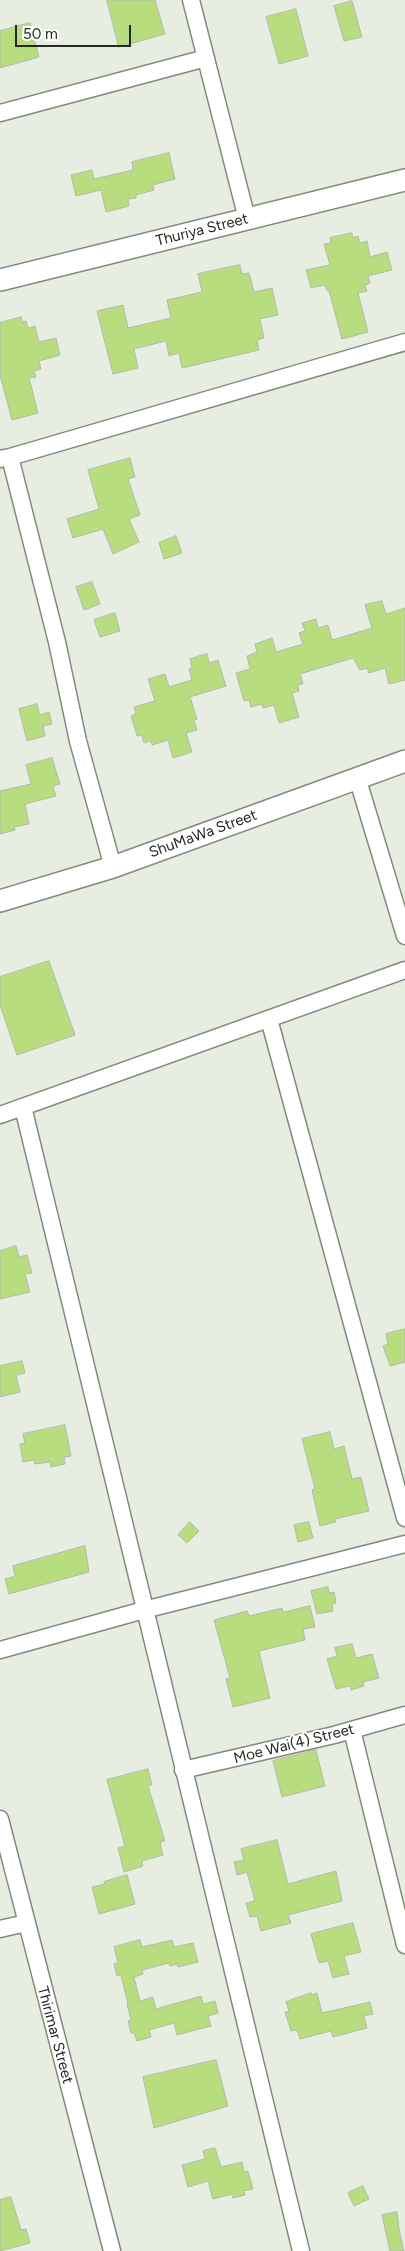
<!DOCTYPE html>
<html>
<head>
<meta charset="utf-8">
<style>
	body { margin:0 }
	#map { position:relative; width:405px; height:2251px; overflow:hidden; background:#e8ede1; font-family:Figtree,sans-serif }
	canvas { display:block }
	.scale { position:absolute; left:15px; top:25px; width:116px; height:22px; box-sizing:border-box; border:2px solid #252823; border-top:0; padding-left:6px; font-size:15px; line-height:18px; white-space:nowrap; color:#252823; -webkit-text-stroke:4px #fff; paint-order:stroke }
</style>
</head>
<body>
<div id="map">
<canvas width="405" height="2251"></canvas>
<div class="scale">50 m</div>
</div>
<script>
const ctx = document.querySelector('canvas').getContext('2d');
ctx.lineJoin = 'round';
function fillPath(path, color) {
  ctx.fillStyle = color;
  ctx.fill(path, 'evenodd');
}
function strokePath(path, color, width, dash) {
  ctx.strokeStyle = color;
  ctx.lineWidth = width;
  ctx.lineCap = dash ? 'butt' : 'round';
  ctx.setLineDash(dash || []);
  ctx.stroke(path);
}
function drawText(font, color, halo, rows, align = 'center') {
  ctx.font = font + ' Figtree,sans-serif';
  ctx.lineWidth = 4;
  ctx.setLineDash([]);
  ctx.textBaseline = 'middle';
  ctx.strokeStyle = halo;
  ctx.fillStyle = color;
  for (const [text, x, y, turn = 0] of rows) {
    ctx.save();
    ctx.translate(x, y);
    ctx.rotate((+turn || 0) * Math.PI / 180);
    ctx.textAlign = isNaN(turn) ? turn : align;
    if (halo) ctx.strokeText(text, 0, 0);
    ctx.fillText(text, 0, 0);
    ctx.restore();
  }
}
const building = new Path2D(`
	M107,0H155L165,34L119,47Z
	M352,1L362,37L344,41L334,6Z
	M296,9L308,56L279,64L266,17Z
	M30,23L39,57L0,68V31Z
	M169,153L175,179L153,185L154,190L136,195V198L128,199L129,206L106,212L101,190L76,196L71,175L92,170L94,179L133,170L132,162Z
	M352,233L353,238L358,236L360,243L367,241L370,257L387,252L392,270L368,276L370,283L365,285L367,291L358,293L368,332L342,339L329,291H327L325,285L311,288L306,270L330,265L324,244L331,243L330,238Z
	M240,265L242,274L249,273L254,292L272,288L278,315L260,319L264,338L257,340L259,350L182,368L179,353L169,356L166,341L134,349L138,368L113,374L97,311L123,305L128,328L171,318L167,300L202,292L198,274Z
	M21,317L22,322L26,321L28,328L35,326L39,342L56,338L60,355L39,361L41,369L34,371L36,377L29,378L38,413L12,420L0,375V323Z
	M130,458L135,477L128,479L140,515L129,519L139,542L113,554L103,529L73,538L67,519L99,509L88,470Z
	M176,536L182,553L164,559L159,543Z
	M92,582L100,604L84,610L76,587Z
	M382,601L386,614L405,608V680L389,684L385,668L369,673L367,668L360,670L353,658L300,674L303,684L298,685L299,691L292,693L299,717L279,723L274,705L263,708L262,704L251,707L249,700L244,701L236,673L250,669L247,656L257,652L255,644L272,638L276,652L303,644L299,633L305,631L302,623L316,619L318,628L328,625L332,640L372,628L365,605Z
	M115,613L120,631L100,637L94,620Z
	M207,654L209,663L218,660L226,686L190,697L197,719L194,720L197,730L186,733L192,752L173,758L168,740L152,745L151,741L144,743L142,735L137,736L131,716L136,714L134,707L155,701L148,679L165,674L169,687L192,680L189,669L192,668L190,659Z
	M37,704L40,715L49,712L52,724L43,726L45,736L27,741L19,709Z
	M52,758L60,784L53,786L56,796L25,804L29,824L14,827L15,830L0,834V791L31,784L26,765Z
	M49,961L75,1035L17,1055L0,1005V977Z
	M16,1246L19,1257L27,1255L32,1273L25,1274L30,1292L0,1299V1251Z
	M405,1329V1362L390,1366L383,1346L388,1344L386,1334Z
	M22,1361L25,1373L16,1375L20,1392L0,1397V1366Z
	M65,1425L71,1456L64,1457L65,1464L51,1467L50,1462L35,1464L34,1460L23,1462L20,1444L25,1443L23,1434Z
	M330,1432L334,1449L344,1446L352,1479L361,1477L369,1511L335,1519L336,1522L320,1526L312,1490L315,1489L302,1439Z
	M190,1522L199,1531L187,1543L178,1535Z
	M309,1522L313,1538L298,1542L294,1525Z
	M85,1546L89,1572L9,1594L5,1579L15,1576L13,1566Z
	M328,1587L329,1593L334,1592L336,1603L332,1604L333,1611L317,1614L311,1591Z
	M310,1606L315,1627L303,1629L305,1640L259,1651L270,1698L233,1707L226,1679L230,1678L214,1620L247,1611L249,1616L282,1608L283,1612Z
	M352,1644L356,1658L372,1654L379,1678L363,1682L364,1686L351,1690L350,1686L336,1689L327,1659L337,1656L335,1648Z
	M316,1750L325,1786L282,1797L273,1761Z
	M148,1769L152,1785L148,1786L165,1841L160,1842L163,1855L142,1861L143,1866L124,1872L118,1848L125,1846L107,1780Z
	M277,1840L288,1884L336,1871L342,1901L288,1915L291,1923L261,1931L257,1916L250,1917L246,1903L255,1901L247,1872L237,1875L234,1862L244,1860L241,1849Z
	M127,1875L135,1904L99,1914L92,1887L105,1884L104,1882Z
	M353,1923L361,1952L344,1956L349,1974L333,1978L328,1961L319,1963L311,1934Z
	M140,1940L142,1947L172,1940L174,1947L193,1943L198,1962L178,1967L177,1964L170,1966L169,1963L142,1970L143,1974L134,1977L140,2001L153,1997L156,2009L201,1996L203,2004L215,2001L218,2013L208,2016L211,2026L177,2035L174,2023L149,2030L151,2037L137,2041L134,2033H131L128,2021L131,2020L127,2004H128L121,1975L117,1976L114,1964L118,1963L114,1947Z
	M311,1993V1995L317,1993L322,2013L370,2002L373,2014L364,2016L367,2028L333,2037L331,2031L300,2039L297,2030L291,2031L285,2012L289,2011L286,2002Z
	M216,2060L228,2106L154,2128L143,2077Z
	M215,2148L221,2167L242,2162L244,2172L248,2171L253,2189L244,2191L245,2195L233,2198L232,2194L213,2199L208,2181L188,2187L182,2165L205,2159L203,2151Z
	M363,2186L369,2199L354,2206L348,2193Z
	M11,2197L21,2230L26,2229L30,2243L0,2251V2200Z
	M397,2212L399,2229L404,2251H390L382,2215Z`);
const minor = new Path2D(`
	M191,0L247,219
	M0,113L206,58
	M10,457L405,342
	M0,459L10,457L57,642L78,741L113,867
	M357,777L405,936
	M269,1019L405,1518
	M23,1107L301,2251
	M0,1115L405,970
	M0,1650L144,1610L405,1544
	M352,1730L405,1945
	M183,1770L334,1735L405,1715
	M0,1819L112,2251
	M0,1929L26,1923`);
const tertiary = new Path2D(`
	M0,280L405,180
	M0,901L113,867L405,761`);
const streetNames = [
	["Thuriya Street",202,230,-14],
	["ShuMaWa Street",203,834,-20],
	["Moe Wai(4) Street",294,1744,-14],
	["Thirimar Street",55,2035,75]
];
fillPath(building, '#b7dd7f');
strokePath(building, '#b3b9ad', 1);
strokePath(minor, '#84897e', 19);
strokePath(tertiary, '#84897e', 24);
strokePath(minor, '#fff', 16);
strokePath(tertiary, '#fff', 21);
drawText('15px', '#252823', '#fff', streetNames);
</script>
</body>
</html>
